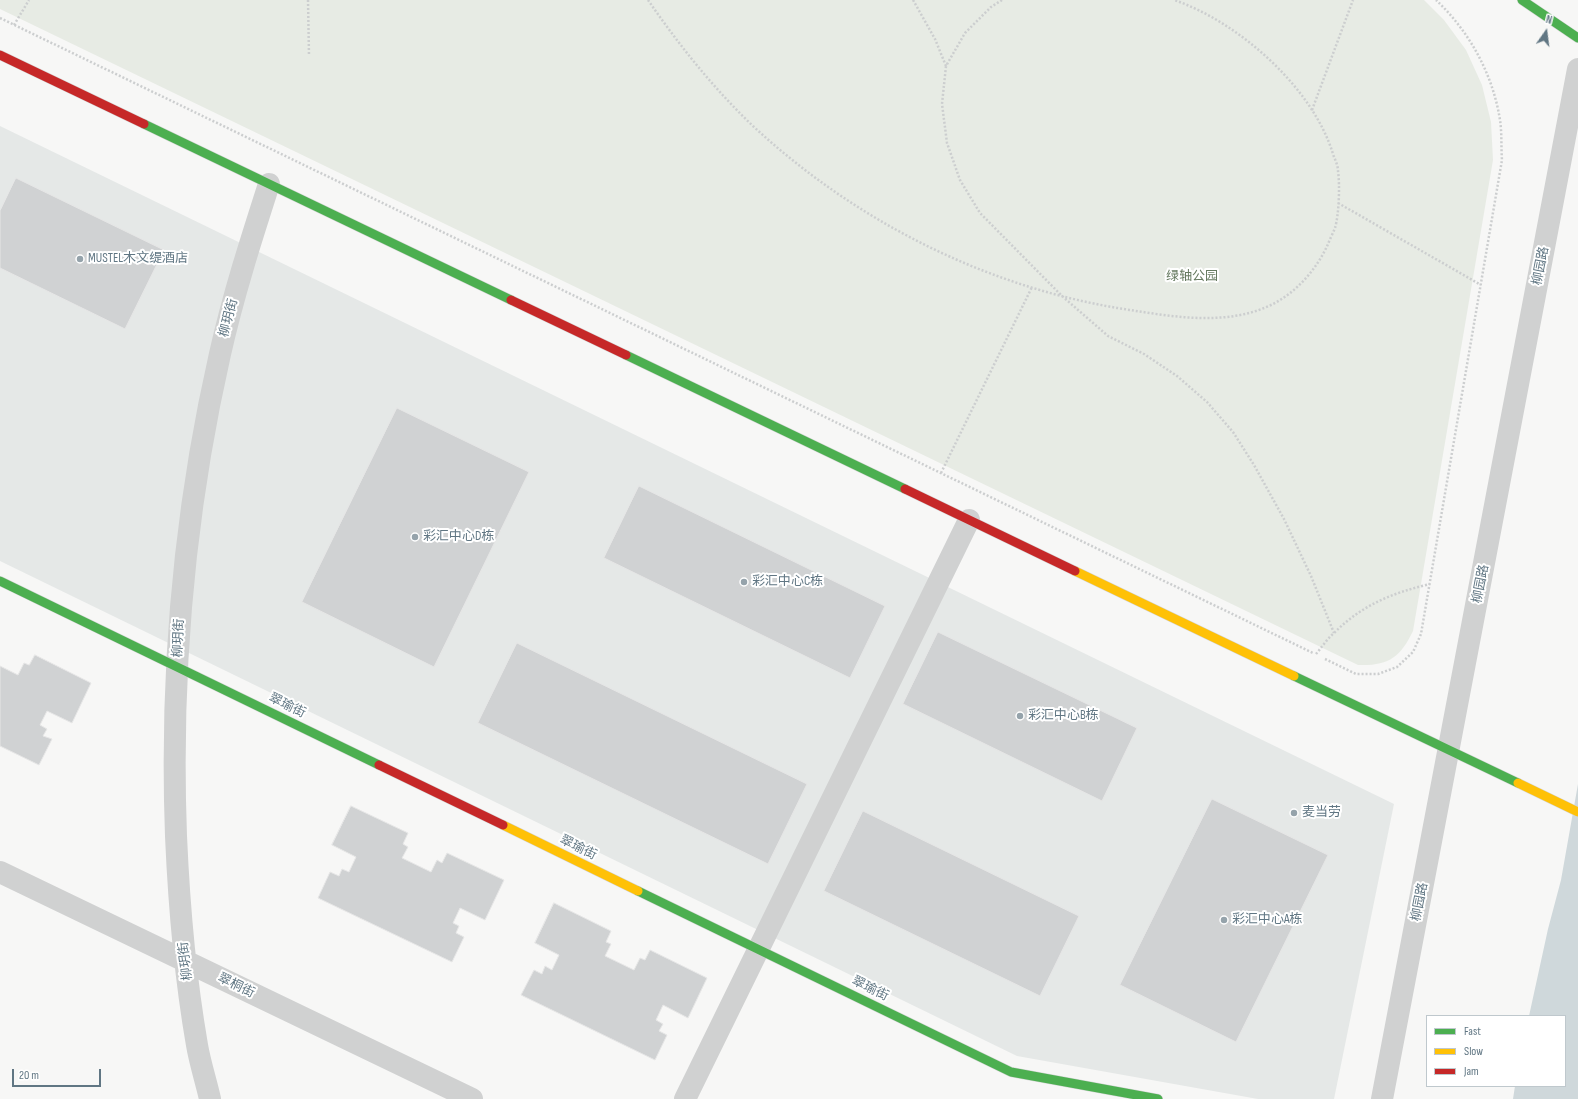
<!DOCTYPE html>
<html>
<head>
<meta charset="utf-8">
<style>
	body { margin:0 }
	#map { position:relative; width:1578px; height:1099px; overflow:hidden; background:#f7f7f6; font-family:"Sofia Sans Condensed",sans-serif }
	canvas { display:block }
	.legend { position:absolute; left:1426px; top:1015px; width:140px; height:72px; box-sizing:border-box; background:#fff; border:1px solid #bfc8cd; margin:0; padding:5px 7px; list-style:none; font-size:12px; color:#607683 }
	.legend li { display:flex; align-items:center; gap:8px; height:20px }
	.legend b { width:20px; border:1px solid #bfc8cd }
	.north { position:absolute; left:1526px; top:12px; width:40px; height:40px; -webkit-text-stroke:3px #fff; paint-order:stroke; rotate:14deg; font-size:11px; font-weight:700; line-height:16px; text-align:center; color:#607683 }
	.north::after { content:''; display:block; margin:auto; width:14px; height:18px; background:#607683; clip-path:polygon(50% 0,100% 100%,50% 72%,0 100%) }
	.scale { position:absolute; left:12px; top:1069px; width:89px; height:18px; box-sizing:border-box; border:2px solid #607683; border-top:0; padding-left:5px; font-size:12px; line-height:14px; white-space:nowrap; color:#607683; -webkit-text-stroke:3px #fff; paint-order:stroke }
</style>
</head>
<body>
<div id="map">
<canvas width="1578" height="1099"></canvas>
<ul class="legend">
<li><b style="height:5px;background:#4caf50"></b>Fast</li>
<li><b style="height:5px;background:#ffc107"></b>Slow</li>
<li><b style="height:5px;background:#c62828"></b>Jam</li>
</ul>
<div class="north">N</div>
<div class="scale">20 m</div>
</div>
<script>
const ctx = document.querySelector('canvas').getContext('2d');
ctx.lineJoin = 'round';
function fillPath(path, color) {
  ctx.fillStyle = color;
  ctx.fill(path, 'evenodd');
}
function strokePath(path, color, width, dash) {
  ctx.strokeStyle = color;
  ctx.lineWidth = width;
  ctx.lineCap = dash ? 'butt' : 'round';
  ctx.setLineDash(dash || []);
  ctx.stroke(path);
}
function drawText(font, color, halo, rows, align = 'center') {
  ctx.font = font + ' "Sofia Sans Condensed","Noto Sans SC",sans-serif';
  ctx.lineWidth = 4;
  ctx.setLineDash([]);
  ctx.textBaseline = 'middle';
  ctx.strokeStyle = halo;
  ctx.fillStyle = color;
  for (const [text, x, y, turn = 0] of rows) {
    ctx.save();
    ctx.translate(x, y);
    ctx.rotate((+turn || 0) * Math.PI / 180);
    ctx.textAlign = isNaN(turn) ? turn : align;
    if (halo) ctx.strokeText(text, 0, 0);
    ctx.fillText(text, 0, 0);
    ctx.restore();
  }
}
const built = new Path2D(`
	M0,126L1394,804L1334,1099H1258L1017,1056L0,561Z`);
const green = new Path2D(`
	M0,0H1424L1444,20L1466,50L1482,85L1491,122L1493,160L1413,631C1400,658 1388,666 1358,665L0,9Z`);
const water = new Path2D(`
	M1578,784V1099H1513L1515,1086H1565V1016H1529L1548,929L1561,880Z`);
const building = new Path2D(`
	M16,178L164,250L125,329L0,268V211Z
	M397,408L529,472L434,667L302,602Z
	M639,486L885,606L850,678L604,558Z
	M938,632L1137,728L1102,801L903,704Z
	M517,643L807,784L768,864L478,723Z
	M35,655L91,683L72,723L47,711L40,725L47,729L43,736L52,739L39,765L0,746V666L18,675L24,663L29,665Z
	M1212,799L1328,855L1236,1042L1120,985Z
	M351,806L408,833L403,844L408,847L402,858L431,872L437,860L442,863L447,853L504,880L485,920L460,908L453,923L459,926L456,933L464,937L452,962L318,898L330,872L339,876L342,869L349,872L356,857L332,845Z
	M863,811L1079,916L1040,996L824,891Z
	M554,903L611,931L606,942L611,944L605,956L634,970L640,958L645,960L650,950L707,978L688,1018L663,1005L656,1020L663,1024L659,1031L667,1035L655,1060L521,995L534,970L542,974L545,966L552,970L559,955L535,943Z`);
const path = new Path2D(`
	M308,0L309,56
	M648,0C679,45 714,89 754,127C858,223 990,289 1130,310C1175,317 1227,326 1271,305C1296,293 1317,269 1328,244C1330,239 1333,233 1335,228C1339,215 1340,185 1338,171C1338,165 1335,160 1333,154C1313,88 1239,22 1174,0
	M913,0L935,39L946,66
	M1002,0L991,7L965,33L946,66L942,104L947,143L960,180L980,213L1062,296L1108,336L1144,354L1177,376L1207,402L1233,432L1254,465L1284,519L1311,576L1334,633
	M0,18L1313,653
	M14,25L29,0
	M1312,110L1353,0
	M1338,203L1481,285
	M941,473L1032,287
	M1316,654C1322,647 1327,639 1334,633C1362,605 1392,593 1430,584
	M1325,659L1356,674H1378L1397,667L1413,652L1421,634L1502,160C1501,147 1502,133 1500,120C1493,75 1470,32 1436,0`);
const street = new Path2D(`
	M0,872L472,1099
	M210,1099C206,1081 200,1063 197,1045C185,976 179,905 176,836C170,674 184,512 220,354C233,296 251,240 269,184
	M685,1099L969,520
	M1382,1099L1578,69`);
const fast = new Path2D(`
	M1522,0L1578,38
	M144,124L511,300
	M626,355L905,489
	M0,581L379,765
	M1294,676L1518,783
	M638,891L1011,1072L1158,1099`);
const slow = new Path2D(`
	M1075,571L1294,676
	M1518,783L1578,812
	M503,825L638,891`);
const jam = new Path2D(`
	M0,55L144,124
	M511,300L626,355
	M905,489L1075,571
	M379,765L503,825`);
const markers = [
	[80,259,4,"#95a3ab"],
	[415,537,4,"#95a3ab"],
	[744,582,4,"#95a3ab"],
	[1020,716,4,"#95a3ab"],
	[1294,813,4,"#95a3ab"],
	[1224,920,4,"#95a3ab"]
];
const poiNames = [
	["MUSTEL木文缇酒店",88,259],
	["彩汇中心D栋",423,537],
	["彩汇中心C栋",752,582],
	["彩汇中心B栋",1028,716],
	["麦当劳",1302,813],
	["彩汇中心A栋",1232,920]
];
const streetNames = [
	["柳园路",1541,266,-79],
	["柳玥街",229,318,-75],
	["柳园路",1481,584,-79],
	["柳玥街",179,638,-87],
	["翠瑜街",287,706,26],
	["翠瑜街",578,848,26],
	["柳园路",1420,902,-79],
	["柳玥街",186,961,-97],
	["翠桐街",236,986,26],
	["翠瑜街",870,989,26]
];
const parkNames = [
	["绿轴公园",1192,277]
];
fillPath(built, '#e5e8e7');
fillPath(green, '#e7ebe4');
fillPath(water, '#cfd8db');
fillPath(building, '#d0d2d3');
strokePath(building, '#e6e6e6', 1);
strokePath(fast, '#d4d5d5', 10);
strokePath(slow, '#d4d5d5', 10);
strokePath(jam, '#d4d5d5', 10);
strokePath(path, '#cccecf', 2.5, [2, 2]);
strokePath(street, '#d0d1d1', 22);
strokePath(fast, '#4caf50', 9);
strokePath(slow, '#ffc107', 9);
strokePath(jam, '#c62828', 9);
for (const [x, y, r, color] of markers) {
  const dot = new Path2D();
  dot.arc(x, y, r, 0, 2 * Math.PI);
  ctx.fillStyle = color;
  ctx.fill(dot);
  strokePath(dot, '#fff', 1.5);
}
drawText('13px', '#607683', '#fff', poiNames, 'left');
drawText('13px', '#607683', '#fff', streetNames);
drawText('13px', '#667a60', '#fff', parkNames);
</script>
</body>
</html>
